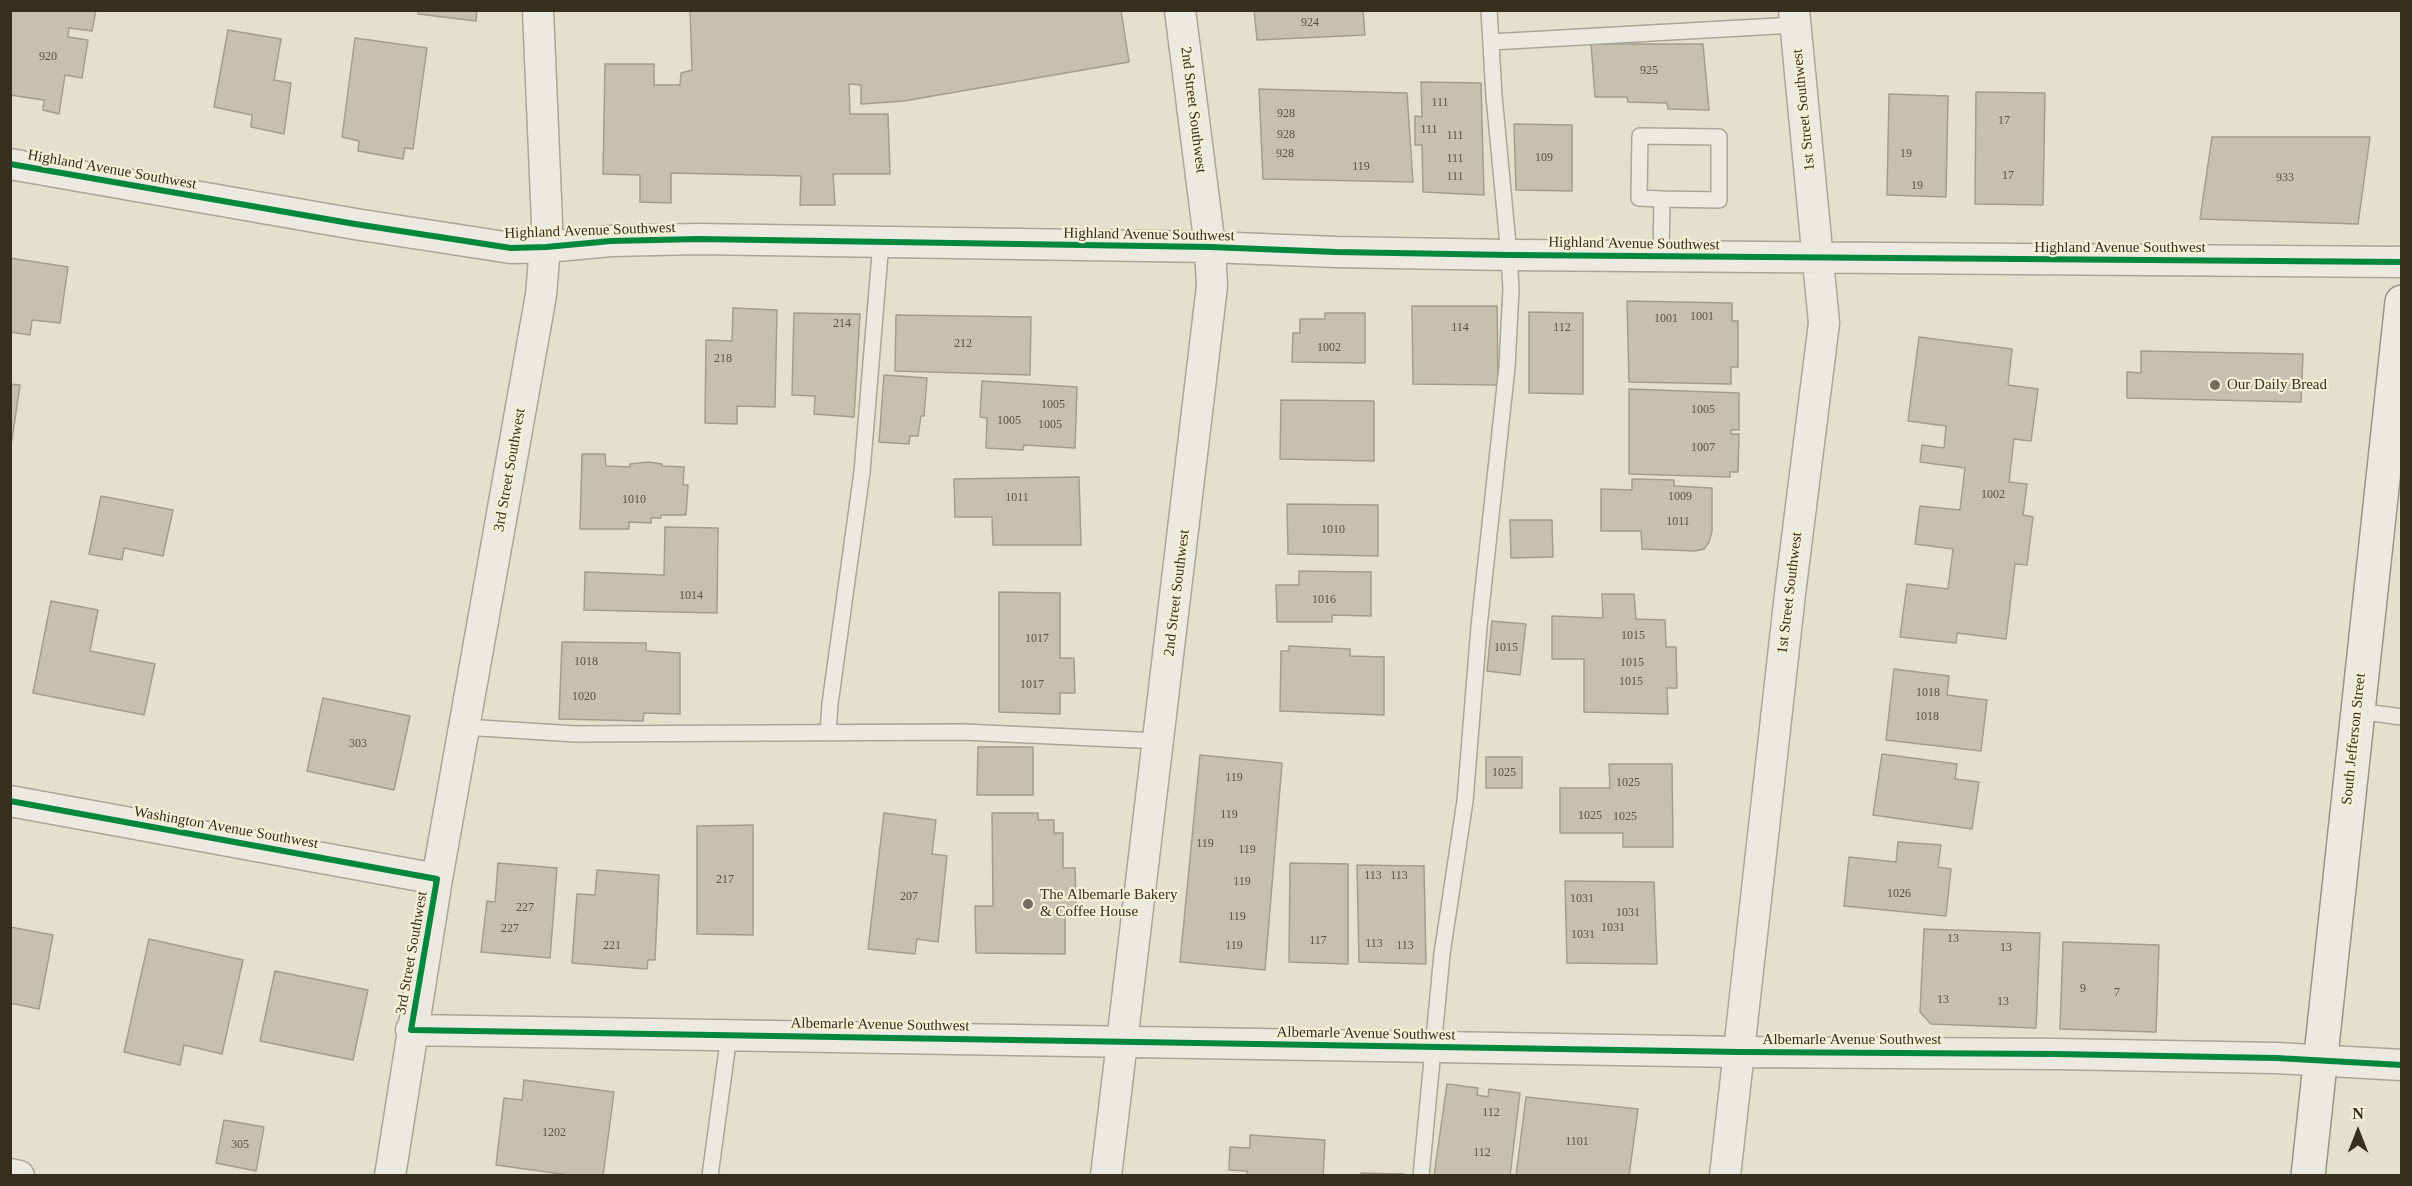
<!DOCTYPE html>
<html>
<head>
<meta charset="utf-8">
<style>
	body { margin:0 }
	#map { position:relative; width:2412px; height:1186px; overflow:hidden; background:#e4e0ce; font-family:Georgia,serif }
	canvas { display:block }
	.frame { position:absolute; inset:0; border:12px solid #372e1f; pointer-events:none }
	.north { position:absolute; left:2328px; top:1102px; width:60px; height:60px; -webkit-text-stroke:4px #f4efd5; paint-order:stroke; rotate:0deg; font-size:16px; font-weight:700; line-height:24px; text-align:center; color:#372e1f }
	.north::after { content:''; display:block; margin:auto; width:21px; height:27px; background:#372e1f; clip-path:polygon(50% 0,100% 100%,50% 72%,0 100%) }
</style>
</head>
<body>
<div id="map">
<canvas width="2412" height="1186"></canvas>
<div class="frame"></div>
<div class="north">N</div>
</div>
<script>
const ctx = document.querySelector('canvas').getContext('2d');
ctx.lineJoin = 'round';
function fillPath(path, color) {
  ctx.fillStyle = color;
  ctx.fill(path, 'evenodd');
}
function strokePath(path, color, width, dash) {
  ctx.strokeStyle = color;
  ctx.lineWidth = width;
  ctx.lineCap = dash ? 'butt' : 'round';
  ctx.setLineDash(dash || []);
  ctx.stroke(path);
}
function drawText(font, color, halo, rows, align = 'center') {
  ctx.font = font + ' Georgia,serif';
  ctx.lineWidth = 4.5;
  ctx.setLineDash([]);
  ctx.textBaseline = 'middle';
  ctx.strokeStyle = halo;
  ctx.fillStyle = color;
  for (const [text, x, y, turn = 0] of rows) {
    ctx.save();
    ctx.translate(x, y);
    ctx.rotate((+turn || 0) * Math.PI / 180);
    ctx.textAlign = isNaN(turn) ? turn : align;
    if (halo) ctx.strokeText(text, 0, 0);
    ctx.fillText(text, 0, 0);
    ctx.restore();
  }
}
const building = new Path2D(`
	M10,10H96L92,31L69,28L68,37L88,40L82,78L65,75L59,114L43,110L44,100L10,95Z
	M418,10H477L476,21L418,14Z
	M690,10H1121L1129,62L904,101L861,104V85L849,84L850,114H888L890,174H833L835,205H800L801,176L671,173V203L640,202V175L603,174L605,64H654V85H680L681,73L692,70Z
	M1254,10H1363L1365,35L1257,40Z
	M228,30L281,39L274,80L291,83L284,134L251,127L252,115L214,107Z
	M355,38L427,48L413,149L405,148L403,159L358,151L359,141L342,137Z
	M1591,44H1703L1709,110L1668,109L1667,103L1628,102L1627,97H1595Z
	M1421,82L1481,83L1484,195L1423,192L1422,145H1415V116L1422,117Z
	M1259,89L1407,93L1413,182L1263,179Z
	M1976,92L2045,93L2043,205L1975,204Z
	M1889,94L1948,96L1946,197L1887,195Z
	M1514,124L1572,125V191L1516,190Z
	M2212,137H2370L2358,224L2200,219Z
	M10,258L68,267L60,323L32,320L30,335L10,332Z
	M1627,301L1732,303V321H1738V367H1731V384L1629,382Z
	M1412,306H1497L1498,385L1413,384Z
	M733,308L777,310L775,407L737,406V424L705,423L706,340L732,341Z
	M1529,312L1583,313V394L1529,393Z
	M794,313L860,314L854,417L814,414L815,396L792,395Z
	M1325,313H1365V363L1292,362L1293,333H1300V319H1325Z
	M896,315L1031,317L1030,375L895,371Z
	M1919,337L2012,349L2008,385L2038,389L2031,441L2014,439L2009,482L2027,484L2023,515L2033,517L2027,565L2015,564L2006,639L1957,633L1956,643L1900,637L1907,584L1948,589L1953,549L1915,544L1920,506L1960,510L1965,468L1920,462L1922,445L1944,448L1946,426L1908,421Z
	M2141,351L2303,354L2301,402L2127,398V372L2141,373Z
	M884,375L927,378L924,416H921L918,436H910L909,444L879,442Z
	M982,381L1077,387L1075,448L1024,445L1023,450L986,448L987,418L980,417Z
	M10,384L20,385L11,446H10Z
	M1629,389L1739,393V430H1731V434H1739L1738,472H1730V477L1629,474Z
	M1281,400L1374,401V461L1280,459Z
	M582,454H605L606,466L630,467V464L648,462L662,464V466L684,467L683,485H688L686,515H661V518H651V523L629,522V529H580Z
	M1079,477L1081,545H993L992,517H955L954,479Z
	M1632,479L1674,480V486L1712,488V531L1709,542L1704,549L1695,551L1642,549L1641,531H1601V489L1632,490Z
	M101,496L173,510L163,556L124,548L122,560L89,554Z
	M1287,504L1378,505V556L1288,554Z
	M1510,520H1552L1553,557L1511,558Z
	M665,527L718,528L717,613L584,610L585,572L664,575Z
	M1299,571L1371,572V616L1332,615V622H1277L1276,585H1299Z
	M999,592L1060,593V658H1074L1075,693H1060V714L999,712Z
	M1602,594H1634L1636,619L1665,620L1666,647H1676L1677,688H1667L1668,714L1584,712V659H1552V616L1603,618Z
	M51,601L98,610L90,651L155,664L144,715L33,693Z
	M1492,621L1526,624L1520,675L1487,671Z
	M562,642L646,643V651L680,653V714L644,713L643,721L559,719Z
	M1289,646L1350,649V656L1384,657V715L1280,711L1281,651H1289Z
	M1894,669L1949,676L1947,695L1987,700L1981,751L1886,740Z
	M323,698L410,716L394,790L307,771Z
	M978,747H1033V795H977Z
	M1882,754L1957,764L1955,779L1979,782L1972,829L1873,815Z
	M1200,755L1282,763L1265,970L1180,962Z
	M1486,757H1522V788H1486Z
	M1609,764H1672L1673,847H1623V833H1560V788H1610Z
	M884,813L936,820L932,854L947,856L938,942L917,939L915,954L868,949Z
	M992,813H1038V820H1054V833H1063V868H1075L1076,909L1065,908V954L976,953L975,906H993Z
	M753,825V935L697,934V826Z
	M1898,842L1941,845L1938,867L1951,869L1946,916L1844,906L1849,857L1896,862Z
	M498,863L557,868L550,958L481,952L487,901L495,902Z
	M1290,863L1348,864V964L1289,962Z
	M1357,865L1424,866L1426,964L1359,962Z
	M597,870L659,875L655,960H648L647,969L572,963L577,894L595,895Z
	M1565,881L1654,882L1657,964L1567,963Z
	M10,927L53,935L39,1009L10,1003Z
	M1924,929L2040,933L2036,1028L1931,1024L1920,1012Z
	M149,939L243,960L222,1054L184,1045L180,1065L124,1052Z
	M2063,942L2159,945L2156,1032L2060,1029Z
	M275,971L368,990L353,1060L260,1041Z
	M524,1080L614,1092L603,1176H576L496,1165L504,1098L522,1100Z
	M1447,1084L1478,1088L1477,1095L1488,1097L1489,1089L1520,1093L1510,1176H1434Z
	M1526,1097L1638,1109L1629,1176H1516Z
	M224,1120L264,1127L256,1171L216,1163Z
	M1250,1135L1325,1140L1323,1176H1247V1171L1229,1170L1230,1147L1250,1148Z
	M1361,1173L1404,1174V1176H1361Z`);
const service = new Path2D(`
	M1491,42L1795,25
	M1661,256L1662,199L1719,200V137L1640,136L1639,198L1662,199
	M2357,711L2402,717
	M464,727L576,734L963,732L1160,741
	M828,733L830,704L862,472L881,242
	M710,1176L729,1035
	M1421,1176L1442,954L1465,801L1479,627L1507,367L1511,289L1509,255L1494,96L1489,10`);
const minor = new Path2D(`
	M10,164L355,224L511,248L546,247L611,241L698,239L1210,247L1336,252L1509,255L2402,262
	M10,801L437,879
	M411,1030L1740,1052L2055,1054L2276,1058L2402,1065
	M10,1174L19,1176
	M390,1176L437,879L541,295L547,223L538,10
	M1106,1176L1212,286L1210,247L1180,10
	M1725,1176L1790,594L1824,323L1794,10`);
const secondary = new Path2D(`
	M2308,1176L2402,302`);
const cycleway = new Path2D(`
	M10,164L355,224L511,248L546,247L611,241L698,239L1210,247L1336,252L1509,255L2402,262
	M10,801L437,879L411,1030L1740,1052L2055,1054L2276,1058L2402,1065`);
const markers = [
	[2215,385,6,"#746c5c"],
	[1028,904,6,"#746c5c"]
];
const numberNames = [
	["924",1310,23],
	["920",48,57],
	["925",1649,71],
	["111",1440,103],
	["928",1286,114],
	["17",2004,121],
	["111",1429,130],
	["928",1286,135],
	["111",1455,136],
	["928",1285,154],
	["19",1906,154],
	["109",1544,158],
	["111",1455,159],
	["119",1361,167],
	["17",2008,176],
	["111",1455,177],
	["933",2285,178],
	["19",1917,186],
	["1001",1702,317],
	["1001",1666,319],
	["214",842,324],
	["114",1460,328],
	["112",1562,328],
	["212",963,344],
	["1002",1329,348],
	["218",723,359],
	["1005",1053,405],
	["1005",1703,410],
	["1005",1009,421],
	["1005",1050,425],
	["1007",1703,448],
	["1002",1993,495],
	["1009",1680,497],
	["1011",1017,498],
	["1010",634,500],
	["1011",1678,522],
	["1010",1333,530],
	["1014",691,596],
	["1016",1324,600],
	["1015",1633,636],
	["1017",1037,639],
	["1015",1506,648],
	["1018",586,662],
	["1015",1632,663],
	["1015",1631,682],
	["1017",1032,685],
	["1018",1928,693],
	["1020",584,697],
	["1018",1927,717],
	["303",358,744],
	["1025",1504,773],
	["119",1234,778],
	["1025",1628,783],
	["119",1229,815],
	["1025",1590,816],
	["1025",1625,817],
	["119",1205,844],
	["119",1247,850],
	["113",1373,876],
	["113",1399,876],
	["217",725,880],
	["119",1242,882],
	["1026",1899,894],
	["207",909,897],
	["1031",1582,899],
	["227",525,908],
	["1031",1628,913],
	["119",1237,917],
	["1031",1613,928],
	["227",510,929],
	["1031",1583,935],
	["13",1953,939],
	["117",1318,941],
	["113",1374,944],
	["221",612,946],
	["119",1234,946],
	["113",1405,946],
	["13",2006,948],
	["9",2083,989],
	["7",2117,993],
	["13",1943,1000],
	["13",2003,1002],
	["112",1491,1113],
	["1202",554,1133],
	["1101",1577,1142],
	["305",240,1145],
	["112",1482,1153]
];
const streetNames = [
	["2nd Street Southwest",1193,110,83],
	["1st Street Southwest",1804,110,-96],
	["Highland Avenue Southwest",112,170,10],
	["Highland Avenue Southwest",590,231,-2],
	["Highland Avenue Southwest",1149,235,1],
	["Highland Avenue Southwest",1634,244,1],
	["Highland Avenue Southwest",2120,248],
	["3rd Street Southwest",510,470,-80],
	["2nd Street Southwest",1177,593,-83],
	["1st Street Southwest",1790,593,-83],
	["South Jefferson Street",2354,739,-84],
	["Washington Avenue Southwest",226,828,10],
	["3rd Street Southwest",412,953,-80],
	["Albemarle Avenue Southwest",880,1025,1],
	["Albemarle Avenue Southwest",1366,1034,1],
	["Albemarle Avenue Southwest",1852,1040]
];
const poiNames = [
	["Our Daily Bread",2227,385],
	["The Albemarle Bakery",1040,895],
	["& Coffee House",1040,912]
];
fillPath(building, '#c7c0af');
strokePath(building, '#a49c8e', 1.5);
strokePath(service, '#a9a597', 18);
strokePath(minor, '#a9a597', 33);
strokePath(secondary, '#999487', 36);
strokePath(service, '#eceae0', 15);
strokePath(minor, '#eceae0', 30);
strokePath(secondary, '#eceae0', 33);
strokePath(cycleway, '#00873e', 6);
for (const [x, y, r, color] of markers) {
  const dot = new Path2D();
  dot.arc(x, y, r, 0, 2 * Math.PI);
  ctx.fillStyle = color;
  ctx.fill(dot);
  strokePath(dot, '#f4efd5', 2);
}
drawText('12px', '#5b5243', null, numberNames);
drawText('15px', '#372e1f', '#f4efd5', streetNames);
drawText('15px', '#372e1f', '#f4efd5', poiNames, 'left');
</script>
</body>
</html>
